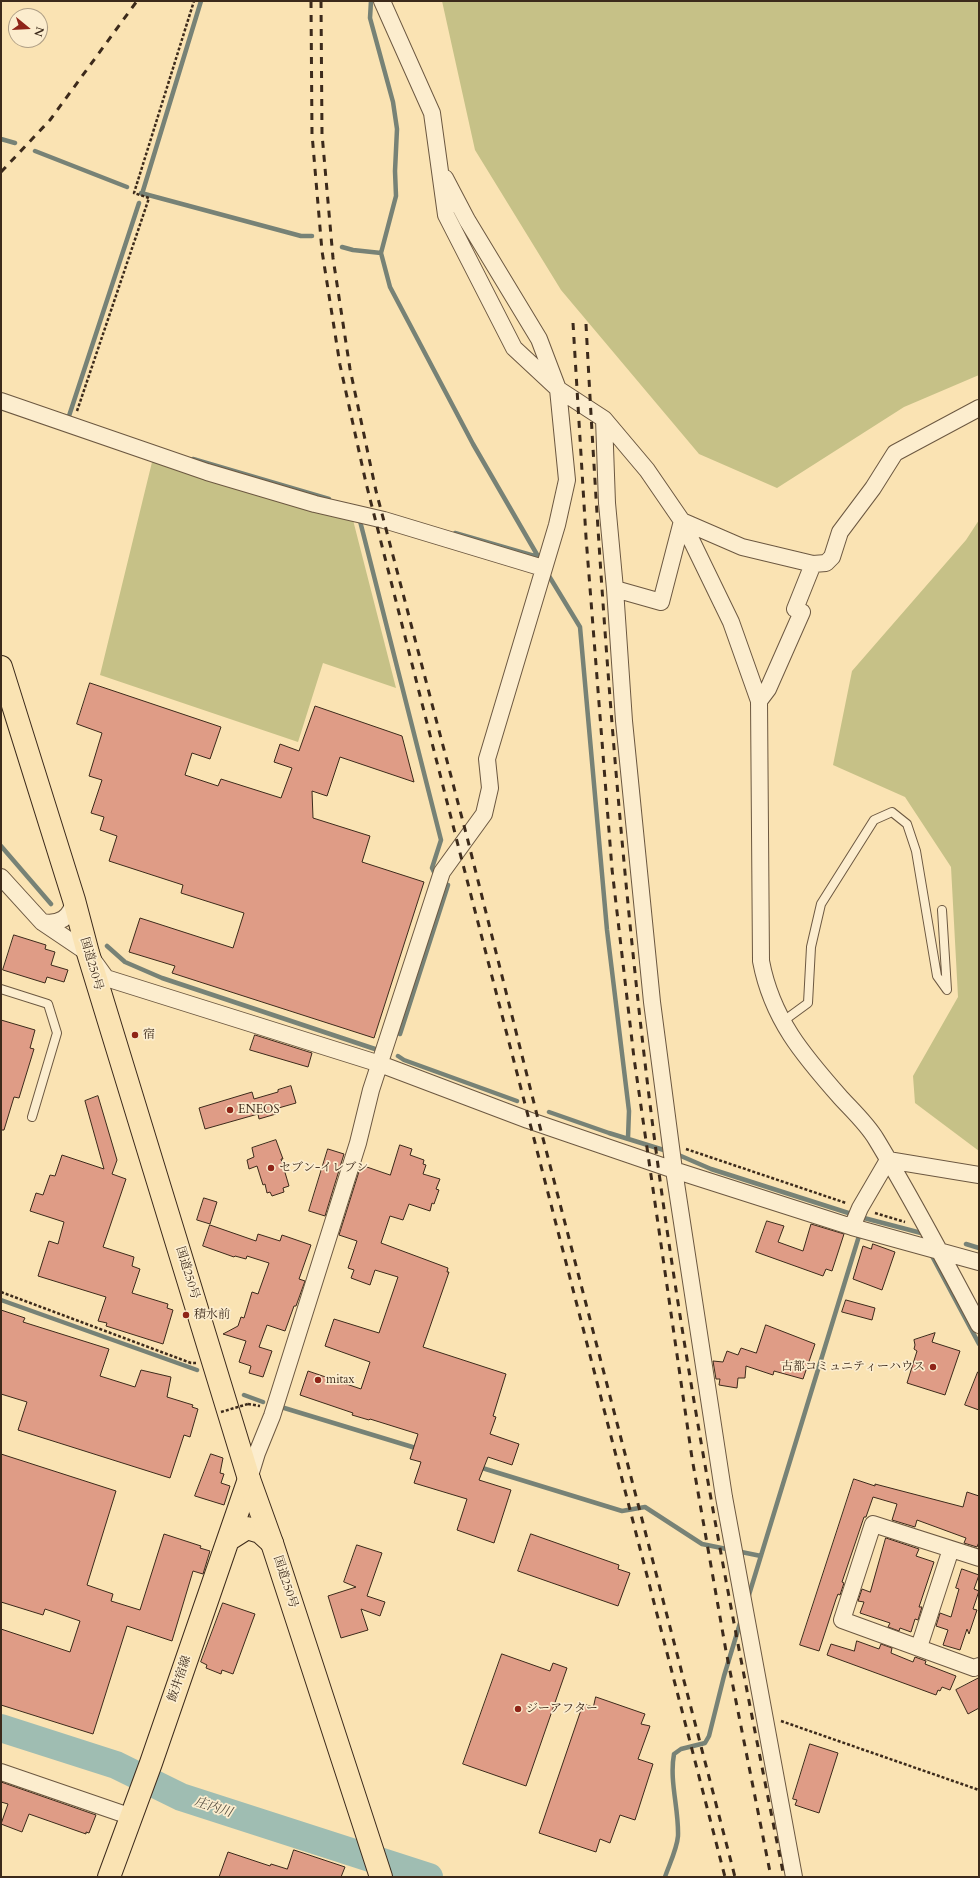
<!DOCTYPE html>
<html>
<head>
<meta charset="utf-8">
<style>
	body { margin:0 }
	#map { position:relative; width:980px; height:1878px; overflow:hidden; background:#fae3b3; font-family:Cardo,serif }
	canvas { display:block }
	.frame { position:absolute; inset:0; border:2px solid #3c2a1b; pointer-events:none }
	.north { position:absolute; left:8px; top:8px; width:40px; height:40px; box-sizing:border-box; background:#fcedce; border:1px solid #af9f86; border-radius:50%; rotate:108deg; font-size:11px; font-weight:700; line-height:16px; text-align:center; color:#3c2a1b }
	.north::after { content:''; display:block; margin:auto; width:14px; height:18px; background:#8f2418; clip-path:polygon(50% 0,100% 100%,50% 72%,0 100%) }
</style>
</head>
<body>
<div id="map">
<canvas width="980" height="1878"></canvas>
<div class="frame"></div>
<div class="north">N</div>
</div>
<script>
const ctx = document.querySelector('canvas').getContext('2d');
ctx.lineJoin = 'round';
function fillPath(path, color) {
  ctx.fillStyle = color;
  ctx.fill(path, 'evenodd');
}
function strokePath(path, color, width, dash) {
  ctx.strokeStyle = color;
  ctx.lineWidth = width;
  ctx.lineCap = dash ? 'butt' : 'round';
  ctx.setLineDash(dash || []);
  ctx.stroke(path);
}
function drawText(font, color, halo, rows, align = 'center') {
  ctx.font = font + ' Cardo,"Noto Serif JP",serif';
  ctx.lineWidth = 3.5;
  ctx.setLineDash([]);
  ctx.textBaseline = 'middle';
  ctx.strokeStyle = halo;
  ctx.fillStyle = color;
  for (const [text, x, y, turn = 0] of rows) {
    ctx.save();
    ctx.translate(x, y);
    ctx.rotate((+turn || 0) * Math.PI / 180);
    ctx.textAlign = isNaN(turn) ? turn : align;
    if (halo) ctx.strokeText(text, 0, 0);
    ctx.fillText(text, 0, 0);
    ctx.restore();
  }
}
const green = new Path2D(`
	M442,1H979V375L904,407L777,488L699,454L561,290L475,150Z
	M153,458L353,520L396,688L323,663L298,742L100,675Z
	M979,520V1151L915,1103L913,1076L958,997L951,867L905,797L833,765L852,671L966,540Z`);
const stream = new Path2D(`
	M371,1L370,18L393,102L397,129L395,171L396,196L381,253L390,287L473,444L539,558
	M1,139L15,143
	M35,151L127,187
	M141,193L301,236H312
	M142,194L201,1
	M342,247L353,250L381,253
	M65,417L68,419L139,203
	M193,459L329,499
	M359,517L441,840L432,868L435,874
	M455,533L538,557
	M549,576L580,627L607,930L629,1111L628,1138
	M1,846L51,904
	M107,946L125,962L162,978L375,1049
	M400,1034L448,885
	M398,1056L404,1060L517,1101
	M549,1112L609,1133L667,1151
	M674,1153L711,1169L864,1218L925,1234
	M966,1244L979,1248
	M932,1256L979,1344
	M1,1300L197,1370
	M244,1395L263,1402
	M281,1407L419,1449
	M479,1467L622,1511L645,1507L702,1544L761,1556
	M748,1598L859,1236
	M665,1877C669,1865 677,1849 678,1836C679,1809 669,1781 674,1754L681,1749L705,1743L709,1736L724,1676L741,1620`);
const river = new Path2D(`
	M1,1728L116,1765L181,1797L429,1877`);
const building = new Path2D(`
	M90,683L221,727L210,759L192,753L185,775L218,786L221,779L281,798L292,768L274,762L280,744L299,751L315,706L402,736L414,782L340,757L327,796L312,791L313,818L370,836L362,862L424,882L374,1038L172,973L175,966L129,952L140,918L233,948L244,913L181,893L183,885L109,861L117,836L100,830L104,817L91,813L102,780L89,776L102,733L77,724Z
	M14,935L46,945L45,949L55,952L51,965L68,970L64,982L47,977L45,983L3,970Z
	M1,1020L35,1030L30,1048L34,1049L19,1098L14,1097L4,1130H1Z
	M255,1035L312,1053L308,1067L250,1050Z
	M291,1086L296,1103L275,1109L276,1114L259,1119L258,1114L205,1129L199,1108L252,1092L254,1099L278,1092V1090Z
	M98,1096L117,1160L112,1174L126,1179L103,1247L134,1257L132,1266L140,1269L132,1293L168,1304L167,1308L173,1310L163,1344L106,1326L107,1323L98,1321L106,1297L38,1276L49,1241L58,1244L64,1222L30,1211L36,1193L43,1195L50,1175L55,1176L62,1155L104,1169L85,1101Z
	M276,1140L283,1159H281L289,1186L283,1188L284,1192L272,1196L270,1192L267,1193L265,1184L263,1185L257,1166L249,1169L247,1160L254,1157L252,1148Z
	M400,1145L412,1149L410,1155L424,1160L423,1164L426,1165L423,1174L440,1179L436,1189L439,1190L434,1204L432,1203L430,1211L409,1204L403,1220L390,1216L381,1243L448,1268L447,1272H449L423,1347L506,1374L493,1416L496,1417L490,1434L519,1444L512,1465L488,1457L479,1480L511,1490L494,1543L457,1530L467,1499L414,1483L421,1462L410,1459L418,1434L370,1419L369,1420L352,1415L353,1413L300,1395L308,1371L361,1389L370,1362L325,1346L334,1319L379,1333L398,1277L375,1270L370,1285L351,1278L354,1270L348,1268L357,1241L339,1235L361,1165L390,1175Z
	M328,1149L344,1154L325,1216L309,1211Z
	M204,1198L217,1202L210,1224L197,1220Z
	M767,1221L784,1226L778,1242L803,1251L811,1224L844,1234L832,1271L826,1269L823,1276L756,1252Z
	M210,1225L256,1241L258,1234L280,1241L282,1235L311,1245L299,1279L305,1281L296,1306H294L285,1331L267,1325L259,1347L272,1351L263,1377L249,1373L251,1366L239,1362L246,1341L223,1334L238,1326L241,1317L244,1318L252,1292L258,1294L269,1263L247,1256L246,1259L235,1256L234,1257L203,1246Z
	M873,1244L895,1252L882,1290L853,1279L863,1246L871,1249Z
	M846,1300L875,1308L872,1320L842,1312Z
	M1,1310L25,1318L23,1322L109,1349L100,1376L135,1387L141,1370L171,1377L167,1397L193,1405L192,1407L198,1409L190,1437L184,1435L170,1478L18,1430L27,1402L1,1394Z
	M766,1325L815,1344L803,1379L774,1371L773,1375L746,1366L745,1378H738L737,1388L719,1385L720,1379H716L713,1361L723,1362L727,1351L738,1355L741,1348L756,1353Z
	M935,1333L932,1342L960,1351L945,1395L907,1383L917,1351L914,1349L915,1345L914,1340Z
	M978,1372H979V1410L965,1405Z
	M1,1454L116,1491L87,1585L113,1594L111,1601L140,1610L164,1534L201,1546L200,1548L210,1551L203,1574L193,1571L172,1641L127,1626L93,1734L1,1705V1629L70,1652L80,1621L45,1609L43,1615L1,1602Z
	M211,1454L223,1458L220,1473L224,1474L221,1483L230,1486L224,1505L195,1496Z
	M854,1479L875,1486V1484L963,1507L967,1492L979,1496V1542L977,1547L964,1543L966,1538L917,1520L915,1527L892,1520L897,1504L873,1497L866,1517H864L842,1582L844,1583L840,1595L838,1594L836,1599L819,1651L800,1645Z
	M531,1534L619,1565L618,1569L630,1573L618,1606L518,1571Z
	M886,1538L919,1549L916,1556L934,1562L919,1607H922L918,1620L915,1619L911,1632L900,1628L899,1631L888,1627L890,1623L860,1613L864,1602L858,1601L862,1589L870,1592Z
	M357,1545L382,1553L367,1596L385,1602L380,1616L361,1609L368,1630L341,1638L328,1596L356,1587L344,1582Z
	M962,1569L979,1575L974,1589L979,1591L973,1609L977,1610L969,1634L967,1629L960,1650L943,1645L948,1630L936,1626L940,1613L951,1617L959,1589L956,1588Z
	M223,1603L255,1614L233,1674L222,1670L221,1674L206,1668L207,1665L201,1662Z
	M857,1641L879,1649L881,1644L892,1648L891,1653L913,1662L915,1657L926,1661L925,1664L956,1676L950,1690L942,1687L940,1691L938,1690L936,1695L827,1655L831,1644L854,1651Z
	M502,1654L550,1671L553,1663L567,1668L526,1786L463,1764Z
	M979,1678V1708L968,1714L956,1690Z
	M596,1697L645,1714L641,1724L650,1726L638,1759L653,1764L635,1820L620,1815L610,1843L600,1839L596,1852L539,1833L583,1704L593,1707Z
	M810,1744L838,1753L819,1813L795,1805L797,1800L793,1799Z
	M1,1782L96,1815L89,1833L86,1832V1834L29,1814L22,1832L1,1824L8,1804L1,1802Z
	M294,1850L345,1867L341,1877H219L228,1852L270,1866L271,1864L287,1869Z`);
const path = new Path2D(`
	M77,411L149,198L134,193L194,1
	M686,1149L846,1203
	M875,1213L905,1222
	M1,1292L191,1363H196
	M248,1404L260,1406
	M781,1721L979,1790`);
const service = new Path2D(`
	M1,989L48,1004L57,1033L32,1117
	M782,1022L808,1003L811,947L821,904L874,820L892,812L907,824L916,851L937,976L947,990L942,910`);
const minor = new Path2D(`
	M382,1L432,113L446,215L514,348L558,389L604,419L647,470L682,521L731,622L759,701L761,961C772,1019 803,1055 841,1098C853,1111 867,1124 876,1139C913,1200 946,1263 979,1325
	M1,401L207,472L315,504L384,520L543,568
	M604,419L607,503L615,589L624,721L652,1002L674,1170L724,1497L794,1877
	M615,589L661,602L682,521L742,547L813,564L826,563L832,557L840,532L873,488L895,453L979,408
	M759,701L768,689L802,612L795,609L813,564
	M1,877L42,922L88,953L106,978L380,1064L528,1120L674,1170L852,1227L979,1262
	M42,922C59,925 71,918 74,900
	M852,1227L860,1208L888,1160L979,1175
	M249,1479L257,1453L272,1416L358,1143L371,1090L442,872L484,814L490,788L487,759L557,525L567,480L558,389L539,339L467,220L445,178
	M979,1558L873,1524L842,1620L974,1668L979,1666
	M919,1647L951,1549
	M1,1772L132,1817`);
const primary = new Path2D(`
	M228,1540L247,1528L260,1532L272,1543
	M109,1877L151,1763L249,1479`);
const trunk = new Path2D(`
	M1,667L74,900L88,953L249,1479L272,1543L381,1877`);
const rail = new Path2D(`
	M311,1L312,134L322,251L340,365L366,483L459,849L725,1877
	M321,1L322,134L333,258L350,369L376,491L467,837L539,1123L735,1877
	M1,172L50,120L137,1
	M573,323L586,537L612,869L634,1058L692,1458L726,1651L771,1877
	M586,324C599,568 616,812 644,1054C676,1331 729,1604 784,1877`);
const pathBridge = new Path2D(`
	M221,1412L248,1404`);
const markers = [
	[135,1035,4,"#8f2418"],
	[230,1110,4,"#8f2418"],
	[271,1168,4,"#8f2418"],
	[186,1315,4,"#8f2418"],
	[933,1367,4,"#8f2418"],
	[318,1380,4,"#8f2418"],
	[518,1709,4,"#8f2418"]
];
const streetNames = [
	["国道250号",91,964,74],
	["国道250号",187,1273,73],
	["国道250号",285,1582,72],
	["飯井宿線",180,1679,-71]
];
const poiNames = [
	["宿",143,1035],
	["ENEOS",238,1110],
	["セブン-イレブン",279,1168],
	["積水前",194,1315],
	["古都コミュニティーハウス",925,1367,"right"],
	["mitax",326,1380],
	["ジーアフター",526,1709]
];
const waterNames = [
	["庄内川",213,1808,18]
];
fillPath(green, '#c6c187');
strokePath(stream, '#778276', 4.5);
strokePath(river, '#9fbdb2', 28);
fillPath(building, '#df9c86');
strokePath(building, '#3c2a1b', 1);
strokePath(service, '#6c5841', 10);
strokePath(minor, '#6c5841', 18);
strokePath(primary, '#3c2a1b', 24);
strokePath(trunk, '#3c2a1b', 24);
strokePath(path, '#3c2a1b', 2.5, [3, 2]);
strokePath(service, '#fcedce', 8);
strokePath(minor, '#fcedce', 16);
strokePath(primary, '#fae3b3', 22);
strokePath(trunk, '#fae3b3', 22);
strokePath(rail, '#3c2a1b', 3, [7, 7]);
strokePath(pathBridge, '#3c2a1b', 2.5, [3, 2]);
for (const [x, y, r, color] of markers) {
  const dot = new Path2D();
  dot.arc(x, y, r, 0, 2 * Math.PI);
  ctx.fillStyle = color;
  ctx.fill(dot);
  strokePath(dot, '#fcedce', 1.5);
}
drawText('12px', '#3c2a1b', '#fcedce', streetNames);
drawText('12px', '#3c2a1b', '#fcedce', poiNames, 'left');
drawText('italic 13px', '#554f41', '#fcedce', waterNames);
</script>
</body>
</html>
